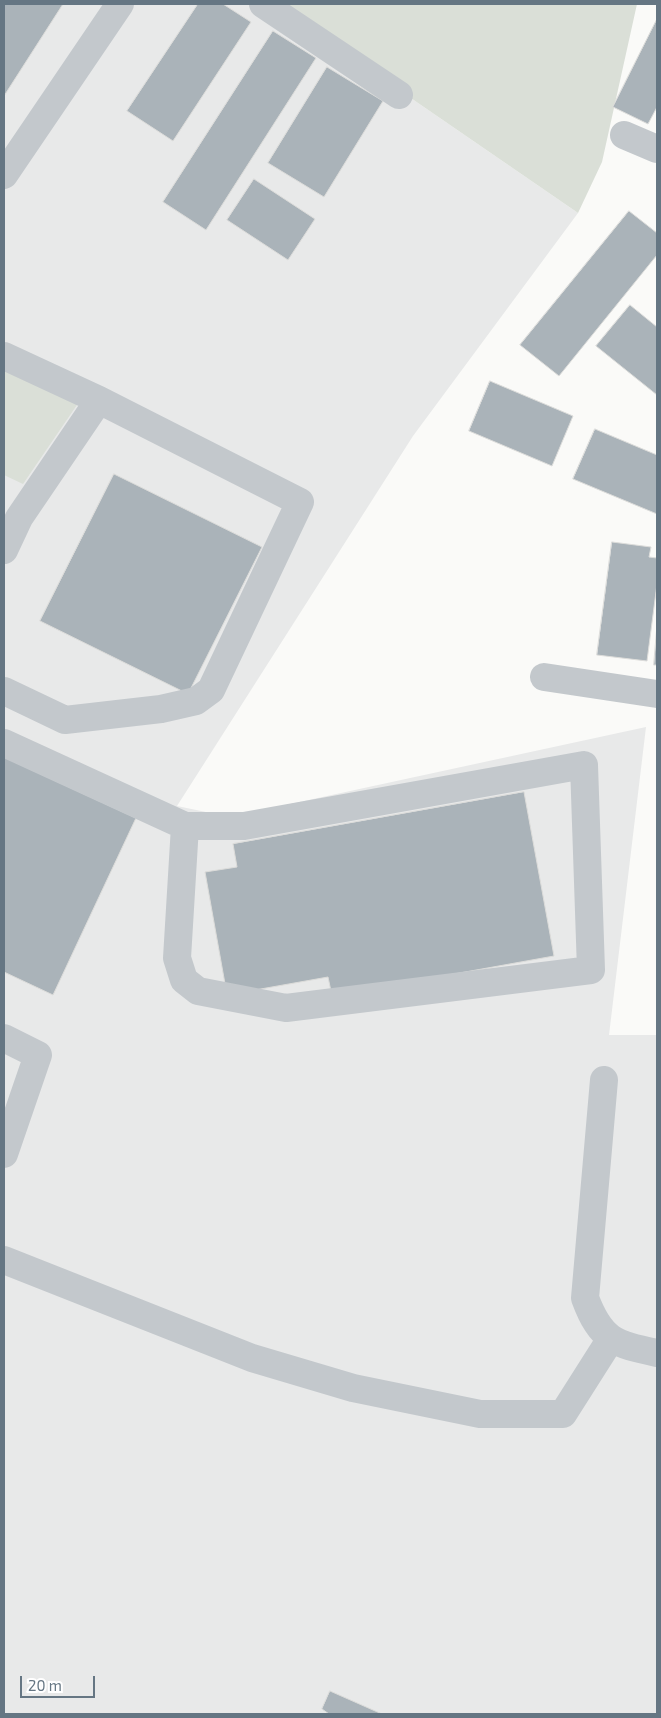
<!DOCTYPE html>
<html>
<head>
<meta charset="utf-8">
<style>
	body { margin:0 }
	#map { position:relative; width:661px; height:1718px; overflow:hidden; background:#fafaf8; font-family:"Exo 2",sans-serif }
	canvas { display:block }
	.frame { position:absolute; inset:0; border:5px solid #657683; pointer-events:none }
	.scale { position:absolute; left:20px; top:1676px; width:75px; height:22px; box-sizing:border-box; border:2px solid #657683; border-top:0; padding-left:6px; font-size:15px; line-height:18px; white-space:nowrap; color:#657683; -webkit-text-stroke:4px #fff; paint-order:stroke }
</style>
</head>
<body>
<div id="map">
<canvas width="661" height="1718"></canvas>
<div class="frame"></div>
<div class="scale">20 m</div>
</div>
<script>
const ctx = document.querySelector('canvas').getContext('2d');
ctx.lineJoin = 'round';
function fillPath(path, color) {
  ctx.fillStyle = color;
  ctx.fill(path, 'evenodd');
}
function strokePath(path, color, width, dash) {
  ctx.strokeStyle = color;
  ctx.lineWidth = width;
  ctx.lineCap = dash ? 'butt' : 'round';
  ctx.setLineDash(dash || []);
  ctx.stroke(path);
}
const built = new Path2D(`
	M4,4H274L578,213L413,436L177,806L230,817L646,727L609,1035H657V1714H4Z`);
const green = new Path2D(`
	M274,4H637L602,162L578,213Z
	M4,365L81,399L23,484L4,475Z`);
const building = new Path2D(`
	M4,4H63L4,96Z
	M198,4H223L251,22L173,141L127,111Z
	M657,19V107L648,124L613,107Z
	M273,31L316,58L206,230L163,202Z
	M327,67L383,101L324,197L268,163Z
	M254,179L315,219L288,260L227,220Z
	M629,211L657,233V255L559,376L520,345Z
	M630,305L657,327V395L596,346Z
	M490,381L573,416L552,466L469,431Z
	M595,429L657,455V514L573,479Z
	M114,474L262,547L188,694L40,621Z
	M612,542L651,547L649,557L657,558V584L647,661L597,655Z
	M657,625V665H654Z
	M4,757L136,818L53,995L4,972Z
	M524,792L554,956L332,996L328,977L227,995L205,872L237,867L233,844Z
	M330,1691L382,1714H329L322,1709Z`);
const minor = new Path2D(`
	M263,4L399,95
	M624,135L657,149
	M4,175L120,4
	M4,356L99,400L300,502L211,690L196,701L161,709L65,720L4,691
	M4,550L19,518L99,400
	M544,677L657,694
	M4,743L185,826H244L584,765L591,970L286,1008L198,991L184,980L177,958L185,826
	M4,1038L38,1055L4,1154
	M604,1080L585,1298C601,1341 615,1344 657,1353
	M4,1260L252,1358L353,1388L480,1414H563L610,1340`);
fillPath(built, '#e8e9e9');
fillPath(green, '#dadfd7');
fillPath(building, '#aab3b9');
strokePath(building, '#dcdcda', 1);
strokePath(minor, '#c3c8cc', 28);
</script>
</body>
</html>
